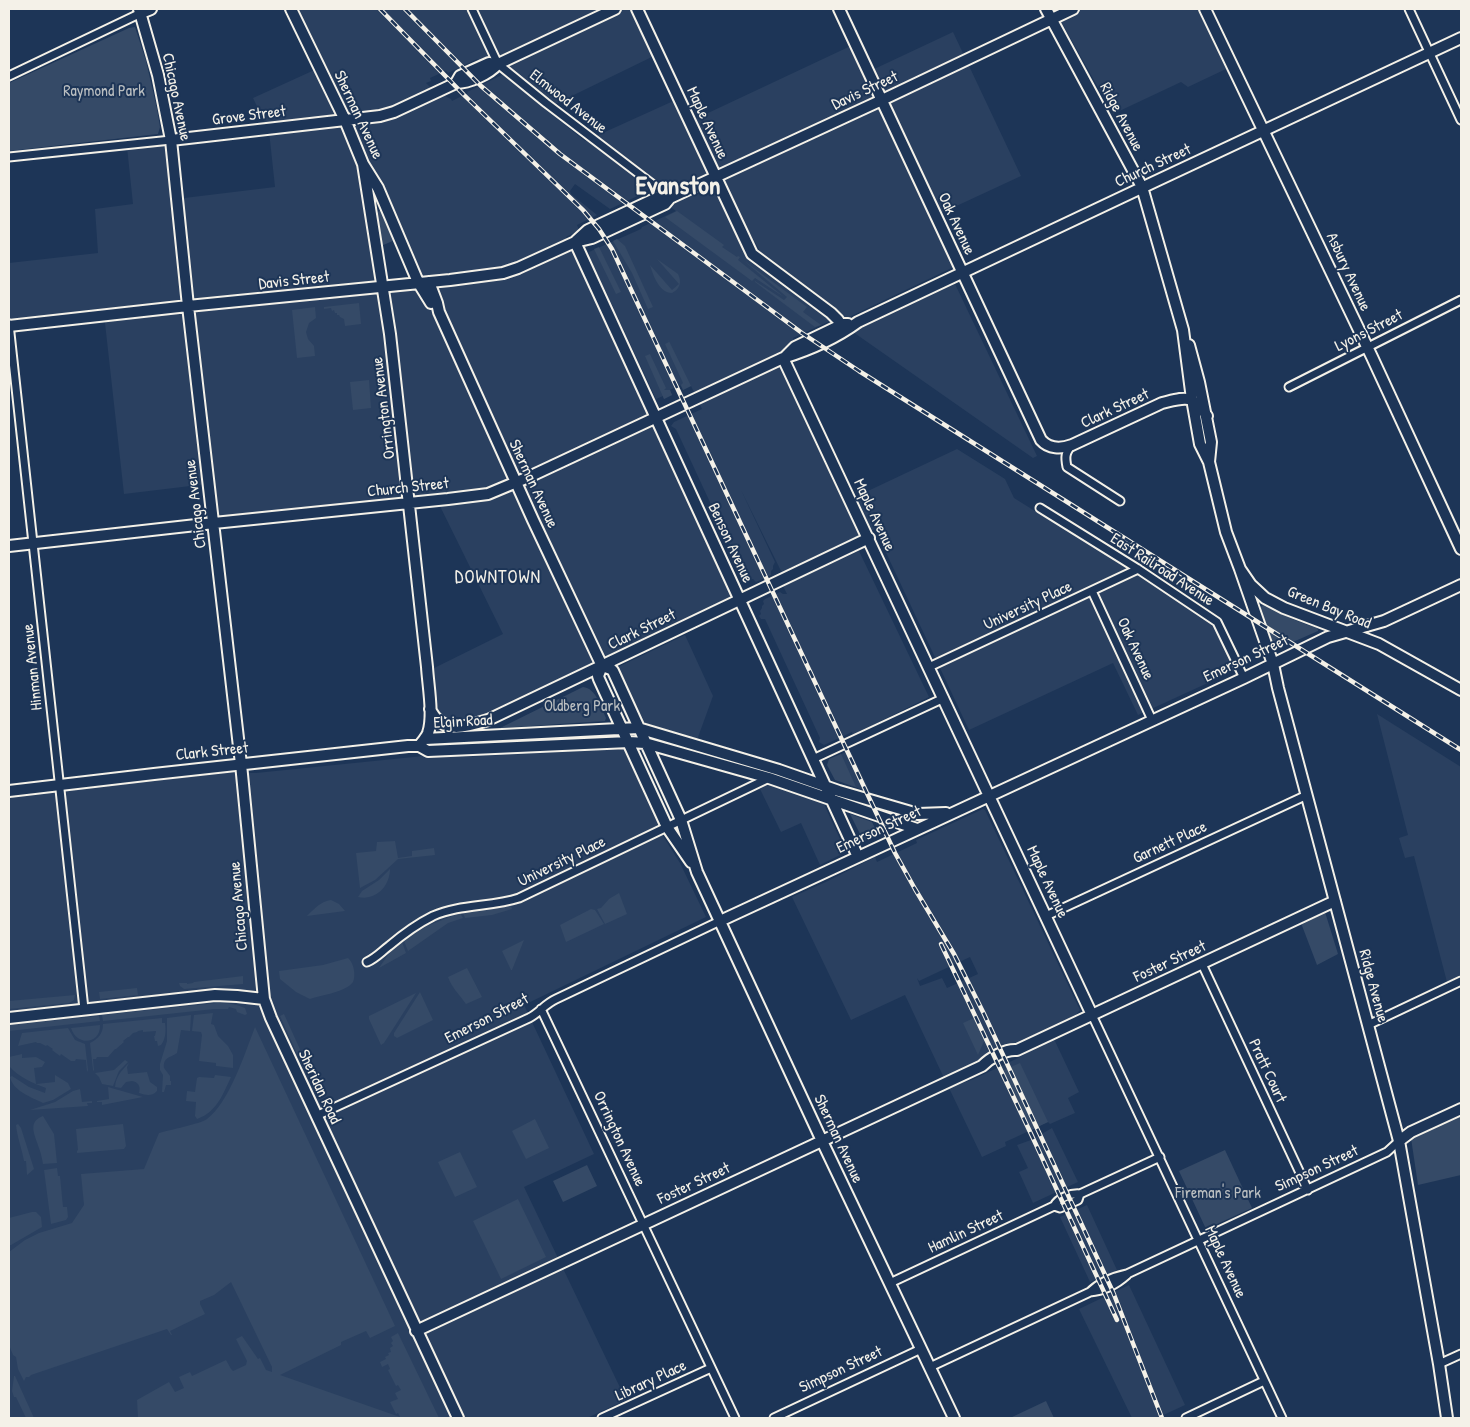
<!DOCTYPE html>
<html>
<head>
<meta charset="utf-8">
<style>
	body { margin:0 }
	#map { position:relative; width:1470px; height:1427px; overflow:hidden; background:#1d3557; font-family:"Patrick Hand",sans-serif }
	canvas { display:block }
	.frame { position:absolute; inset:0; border:10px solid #f4f1e8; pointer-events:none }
</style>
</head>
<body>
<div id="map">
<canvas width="1470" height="1427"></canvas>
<div class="frame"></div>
</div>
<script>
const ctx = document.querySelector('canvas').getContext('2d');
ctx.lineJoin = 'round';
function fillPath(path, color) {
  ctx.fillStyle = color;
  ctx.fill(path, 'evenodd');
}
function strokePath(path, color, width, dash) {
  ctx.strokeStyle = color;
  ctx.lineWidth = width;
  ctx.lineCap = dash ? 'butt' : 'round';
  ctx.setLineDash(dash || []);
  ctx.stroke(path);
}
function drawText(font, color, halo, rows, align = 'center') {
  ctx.font = font + ' "Patrick Hand",sans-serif';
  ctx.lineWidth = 4;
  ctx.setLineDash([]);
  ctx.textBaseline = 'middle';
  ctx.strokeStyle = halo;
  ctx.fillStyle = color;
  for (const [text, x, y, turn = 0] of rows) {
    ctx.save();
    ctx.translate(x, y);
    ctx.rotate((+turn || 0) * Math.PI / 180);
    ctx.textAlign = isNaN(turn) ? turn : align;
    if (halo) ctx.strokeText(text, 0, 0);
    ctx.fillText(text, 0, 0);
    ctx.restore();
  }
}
const built = new Path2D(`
	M293,9H639L660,53L545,109L585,141L680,98L691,121L857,43L870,71L953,32L1021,176L937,215L960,264L847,318L844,317L769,262L762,255L755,242L742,248L745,255L752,263L817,311H821L832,320L793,338L795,342L784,347L853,498L957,449L1005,479L1014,498L1213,622L1236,670L1138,715L1113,663L969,730L875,529L782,573L741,490L775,562L773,566V569L771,571V575L756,582L753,579L750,580L748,577H745L744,575H740L739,572L741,569L676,429L671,426L674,422L702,409L691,386L683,390L680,385L670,390L672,395L664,399L663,396L656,399L590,258L589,252L641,229L642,227L676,211L648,191L610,209L575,184L570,191L571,194L597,215L577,225L579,230L566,237L735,599L582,673L469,723L444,724L429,707L422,674L503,634L436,498L212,521L207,484L124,494L104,314L9,324V263L98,253L95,209L133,204L127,147L170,142L176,199L275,187L269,131L253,98L321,67ZM477,59L493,66L502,75L467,92L468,93L452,101L451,99L434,91L426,83L431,81L430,78L441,73L446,71L448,73ZM364,166L419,281L383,286Z
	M1054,9H1198L1226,69L1188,87L1181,82L1113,114Z
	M955,284L1037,456L1033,458L853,332Z
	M859,551L929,697L853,735L852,732L824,745L819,742L820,738L765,619H761L759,616L761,614L760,611L762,608V606L764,604L763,601L765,599L780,592L783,594H787L783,586Z
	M685,635L713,696L697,740L642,722L616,668Z
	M1377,714L1461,767V975L1447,982L1414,856L1405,858L1399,838L1408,835Z
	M624,749L663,836L680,863L706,917L524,1005L594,1154L524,1187L626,1400L587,1418H9V796L227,773H256L433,755L465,757Z
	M850,750L870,792L843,783L831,759Z
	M773,782L823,802L846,852L820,865L801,823L781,832L760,789Z
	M983,809L985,810L1080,1010L1073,1018L1022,1042L1013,1044L944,1078L905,995L851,1020L792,897L828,881L875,857L877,862L917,843L916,840ZM970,957L978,974L947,988L942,978L920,986L917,978L919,981Z
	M1054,1039L1079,1092L1068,1098L1075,1113L1050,1124L1048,1122L1014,1138L1005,1142L1006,1146L982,1157L949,1088L974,1079L1018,1058L1037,1047Z
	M1052,1128L1078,1182L1033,1203L1019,1172L1028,1168L1017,1145L1031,1140Z
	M1087,1205L1117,1270L1090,1282L1060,1217Z
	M1129,1285L1185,1405L1157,1418H1132L1079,1309Z`);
const green = new Path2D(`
	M135,27L146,61L157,109L160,127L158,134L9,151V83L129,28Z
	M381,210L395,240L381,246L376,213Z
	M677,211L724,245L722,247L737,257L738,256L740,257L738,260L784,297L755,278L752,281L665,217Z
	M617,239L625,246L653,307L648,309L632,273L613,241Z
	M599,247L621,292L616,294L594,249Z
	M657,259L678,274C682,282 680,289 672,293C659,293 653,275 650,265L672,290L679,284Z
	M743,260L807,307L803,312L821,325L815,327L755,282V281L784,300L787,297Z
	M359,303L361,324L345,326L344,319L340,317L339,315H337V313H335L334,310L332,311L331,308L324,309V307Z
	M315,307L316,318L309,323L306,332L308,339L314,346L315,356L297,358L292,310Z
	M668,339L691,386L683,390L681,385L683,383L665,344L669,342Z
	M650,354L666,388L664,390H670L672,395L664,399L645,356Z
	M369,380L371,408L353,410L350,382Z
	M1263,605H1265C1282,615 1298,622 1317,628L1318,630V631L1277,649H1275L1260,608Z
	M583,687C596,688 601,707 606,718L605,721L500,728Z
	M841,754L856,787L835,780L827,765L829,759Z
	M850,814L872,822L878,834L865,841L863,840Z
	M395,841L398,858L412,856V851L434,848L435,855L398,859L375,880L360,888L356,853L376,851L377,842Z
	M390,869C390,886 376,901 358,897L362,891L379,880Z
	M619,893L627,914L605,924L597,909L601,908L609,899Z
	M331,900L339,904L345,911L307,916C314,909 321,901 331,900Z
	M511,906L512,909L492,915L465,918L463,913Z
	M591,909L595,910L604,924L566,942L560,925Z
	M1325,912L1338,954L1317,965L1301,923Z
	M460,913L463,918L448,923L408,951L404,941L407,938L427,926Z
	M524,940L512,970H511L502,951Z
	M402,942L406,953L379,968L390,952Z
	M348,958C354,963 356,975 353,982C346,992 322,995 310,999L296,992L280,979L279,971L323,965Z
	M467,968L482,997L466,1004C459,994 452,988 448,977Z
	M243,976V984L184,989L180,986L179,983H187V984L193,983L194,982Z
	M137,988L138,995L100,999L99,992Z
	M420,992L433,1020L397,1038L394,1036V1033Z
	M416,993L384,1043L381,1045L369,1019V1016Z
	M75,995L74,1000L69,1003L9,1009V1001Z
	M217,1003C227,1003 236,1004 245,1008L247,1014L245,1015L237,1012L236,1009L229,1007L228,1009H214L103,1021L102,1015Z
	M213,1013L211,1024L214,1025L218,1036L228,1046L233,1055V1068L216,1066V1063L199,1061L202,1035L201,1032L192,1031L194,1015Z
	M284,1014L308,1067L304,1069L280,1016Z
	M191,1015L190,1031L181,1030L177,1053C170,1058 163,1057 164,1068L170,1076V1081H171V1085H166L164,1092H162L163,1075L160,1070V1064L167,1041V1018Z
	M99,1016L100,1021L9,1031V1025Z
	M162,1018V1023H165C166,1030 166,1039 161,1045L158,1046L157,1041H155L154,1036H155L156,1031L143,1032V1030L138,1031L137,1032L133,1033L129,1037H128L123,1041L124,1042L116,1049H115L108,1057H97L96,1059H93L94,1071L93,1070L90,1043C98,1039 103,1034 103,1024Z
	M974,1018L984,1041L978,1055L963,1023Z
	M100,1025C101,1044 77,1047 71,1028Z
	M255,1027L395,1326L370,1338L366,1331L341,1342V1345L280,1375L400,1417L398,1413L396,1414L390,1402L398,1399L395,1393L401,1390L398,1385L396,1386L388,1370L390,1369L388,1364L382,1367L380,1362L386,1359L385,1357L389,1355L388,1353L391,1352L390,1348L393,1346L391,1343L393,1341L391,1337L398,1333L439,1418H138L137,1400L169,1382L175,1392L184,1388L179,1377L190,1372L192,1376L226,1360L231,1369L233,1371L246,1365L247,1361L236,1339L242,1336L258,1359L260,1358L266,1370L272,1372V1367L231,1282L214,1295L200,1301V1304L205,1314L170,1331L172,1335H171L167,1329L31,1375L29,1377H26L24,1381L18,1369L16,1357L13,1355L9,1345V1252L25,1240L39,1233L72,1223L84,1205L81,1174L144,1169L159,1133C169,1130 200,1124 207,1119C229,1103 245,1053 255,1027Z
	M68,1028L75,1040L85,1044L88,1070L87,1072L86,1060L76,1059L75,1061H71L61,1054L60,1056L52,1050L53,1049L47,1045L46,1046L40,1043H37L36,1042L18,1046L22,1033Z
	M22,1054V1058L36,1057L45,1062L42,1067L34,1068L36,1084L55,1082V1075L68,1083L71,1089L53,1100L43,1103C31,1097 13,1091 10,1077L12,1076L29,1087L45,1093L46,1088C32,1083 19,1077 9,1066V1057Z
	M125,1060L128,1062L119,1071L113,1086L102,1084L99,1077L95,1073L114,1070Z
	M129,1063L127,1067L128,1074L147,1072L150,1082L157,1087V1091C151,1097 146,1095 139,1093C141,1086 138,1082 132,1081L126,1082L121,1088L115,1087C116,1076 122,1070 129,1063Z
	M1020,1063L1048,1122L1027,1132L999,1072Z
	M215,1075L231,1077C223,1094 217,1112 197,1119L195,1116L196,1102L186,1101L187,1091L195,1092L197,1078L199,1077L214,1078Z
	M108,1087L143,1097L102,1105V1102H97V1101L109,1099Z
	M80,1089L82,1102L92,1101V1103H87L88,1106L30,1110L55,1102L73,1091Z
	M1461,1115V1175L1418,1185L1411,1138Z
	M43,1116L54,1134L57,1163L43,1164C42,1159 41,1153 39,1148C36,1137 26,1122 43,1116Z
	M535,1119L549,1148L526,1159L512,1131Z
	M18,1124L21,1128L34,1169L27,1175L26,1161H24C22,1149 17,1137 16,1125Z
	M123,1124L126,1146L124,1149L77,1153V1151L78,1150L76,1129Z
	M1225,1150L1252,1208L1206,1229L1179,1171Z
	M460,1152L477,1187L455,1197L438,1162Z
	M587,1165L597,1186L563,1202L553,1181Z
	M57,1168L58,1176H60L63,1207H67L68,1217L66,1220L51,1224L44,1170Z
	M518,1199L546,1257L501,1279L473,1221Z
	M32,1212H36L41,1217L42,1227L11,1245H9V1218Z
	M14,1376H15L34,1418H26L16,1397H14L12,1391Z
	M1046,1401L1054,1418H1010Z`);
const street = new Path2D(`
	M472,9L498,64L546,103L668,196
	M1409,9L1461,120
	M9,76L141,13
	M9,157L171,140
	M9,324L84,1009
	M1289,387L1461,300
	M1072,445C1065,453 1065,457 1067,467L1120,501
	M1040,508L1138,569L1217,622L1244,678
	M1092,591L1152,720
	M929,667L1138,569
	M813,759L944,698
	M1046,916L1307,795
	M367,962C376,958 381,952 389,946C402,935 417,924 433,916C460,904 491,907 519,898L769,778
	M1202,964L1308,1190
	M541,1009L735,1418
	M1092,1015L1282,1418
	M1368,1025L1461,981
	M316,1116L529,1018C539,1013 545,1004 556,999L720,921
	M1054,1206L1060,1208L1078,1200L1080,1194
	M890,1283L1054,1206C1058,1198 1071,1193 1080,1194L1160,1157
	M1090,1292C1104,1291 1117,1284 1127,1275
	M1439,1364L1461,1354
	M930,1367L1090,1292C1100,1282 1113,1277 1127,1274L1387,1152L1399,1141
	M602,1418L711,1368
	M774,1418L921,1349
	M1186,1418L1264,1381`);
const secondary = new Path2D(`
	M139,9L158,75L171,140L188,306L241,764L264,999L271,1018L458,1418
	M291,9L345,120L363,164L378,188L418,282L431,303
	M637,9L752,254L831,313L838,320L841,325
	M839,9L1041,440C1049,449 1061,449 1072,445L1162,403C1187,397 1191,394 1207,416
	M1046,9L1142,187L1183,330L1192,399L1200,444L1209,462L1226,532L1240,569L1251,585L1265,598L1284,608L1379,644L1461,690
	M1205,9L1372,357L1461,549
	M141,13L151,9
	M456,83L460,76L489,63L498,64
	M171,140L380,116L394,112L456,83C470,83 489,74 498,64L615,9
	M363,164L390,334L427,667C428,685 434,716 428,733C426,738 422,742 419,746
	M576,241L588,230L661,196L670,198
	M575,242L858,857
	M429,282L437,303L439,312L533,520L602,666L611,669L613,671L681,820L697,872L822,1141L954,1418
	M9,326L188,306L450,280L503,273L518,268L575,242L592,238L665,204L670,198L882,100L1073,9
	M1189,345L1199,382L1211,442L1209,462
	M786,356L795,347L843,324H848
	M783,358L1092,1015
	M9,546L214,523L448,499L488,494L531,476L783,358C809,350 836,338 858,322L1154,182L1461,38
	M1240,569L1273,664L1278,688L1399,1141L1439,1364L1447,1418
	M602,666L598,676L599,679L667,827L691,862
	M430,709C442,735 466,727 488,720L869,538
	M425,739L638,728L779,770L839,791L918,814L946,813
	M9,791L154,774L408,746H419L428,751L629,742L645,743L769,778L917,829
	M720,921L1244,678L1328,637L1384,621L1461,585
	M9,1018L215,995L237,996L264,999
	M1399,1141L1411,1132L1461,1109
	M416,1331L982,1066C990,1058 1005,1049 1017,1050L1335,901`);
const rail = new Path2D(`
	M380,9L464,95L583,210L599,229L612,249L895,853L915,889L954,954L984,1014L1113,1292L1162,1418
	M405,9L481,86L560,154L802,333L859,371L1461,750
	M941,944L1032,1136L1117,1320`);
const streetNames = [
	["Davis Street",865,91,-25],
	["Chicago Avenue",176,97,78],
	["Elmwood Avenue",568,102,38],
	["Sherman Avenue",358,115,65],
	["Grove Street",249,116,-7],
	["Ridge Avenue",1121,117,62],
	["Maple Avenue",707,123,65],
	["Church Street",1153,166,-25],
	["Oak Avenue",956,224,65],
	["Asbury Avenue",1348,272,65],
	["Davis Street",294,281,-6],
	["Lyons Street",1369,331,-27],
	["Orrington Avenue",384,408,-97],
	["Clark Street",1115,409,-25],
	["Sherman Avenue",533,484,65],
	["Church Street",408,488,-6],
	["Chicago Avenue",196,504,-97],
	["Maple Avenue",874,515,65],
	["Benson Avenue",730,543,65],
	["East Railroad Avenue",1162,570,33],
	["University Place",1028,606,-25],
	["Green Bay Road",1329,608,22],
	["Clark Street",642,630,-26],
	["Oak Avenue",1135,649,65],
	["Emerson Street",1246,659,-25],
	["Hinman Avenue",33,667,-96],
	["Elgin Road",463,722,-3],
	["Clark Street",212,752,-6],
	["Emerson Street",879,830,-25],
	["Garnett Place",1170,843,-25],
	["University Place",562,862,-26],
	["Maple Avenue",1047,882,65],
	["Chicago Avenue",239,906,-95],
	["Foster Street",1170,962,-25],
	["Ridge Avenue",1373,986,75],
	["Emerson Street",487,1019,-27],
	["Pratt Court",1267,1071,65],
	["Sheridan Road",319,1087,65],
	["Orrington Avenue",619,1139,65],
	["Sherman Avenue",838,1139,65],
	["Simpson Street",1317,1169,-25],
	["Foster Street",694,1184,-25],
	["Hamlin Street",966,1232,-25],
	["Maple Avenue",1225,1262,65],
	["Simpson Street",841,1370,-25],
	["Library Place",651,1381,-25]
];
const parkNames = [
	["Raymond Park",104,92],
	["Oldberg Park",582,707],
	["Fireman's Park",1218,1194]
];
const neighbourhoodNames = [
	["DOWNTOWN",498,578]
];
const townNames = [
	["Evanston",678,187]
];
fillPath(built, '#2a4060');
fillPath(green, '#354a67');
strokePath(street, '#f4f1e8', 11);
strokePath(secondary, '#f4f1e8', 14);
strokePath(street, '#1d3557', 7);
strokePath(secondary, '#1d3557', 10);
strokePath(rail, '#f4f1e8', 4.5);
strokePath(rail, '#1d3557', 2.5, [8]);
drawText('16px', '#f4f1e8', '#1d3557', streetNames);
drawText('16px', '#bbbfc1', '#1d3557', parkNames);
ctx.letterSpacing = '1px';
drawText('18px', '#f4f1e8', '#1d3557', neighbourhoodNames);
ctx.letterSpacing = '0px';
drawText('bold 26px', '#f4f1e8', '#1d3557', townNames);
</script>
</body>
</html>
